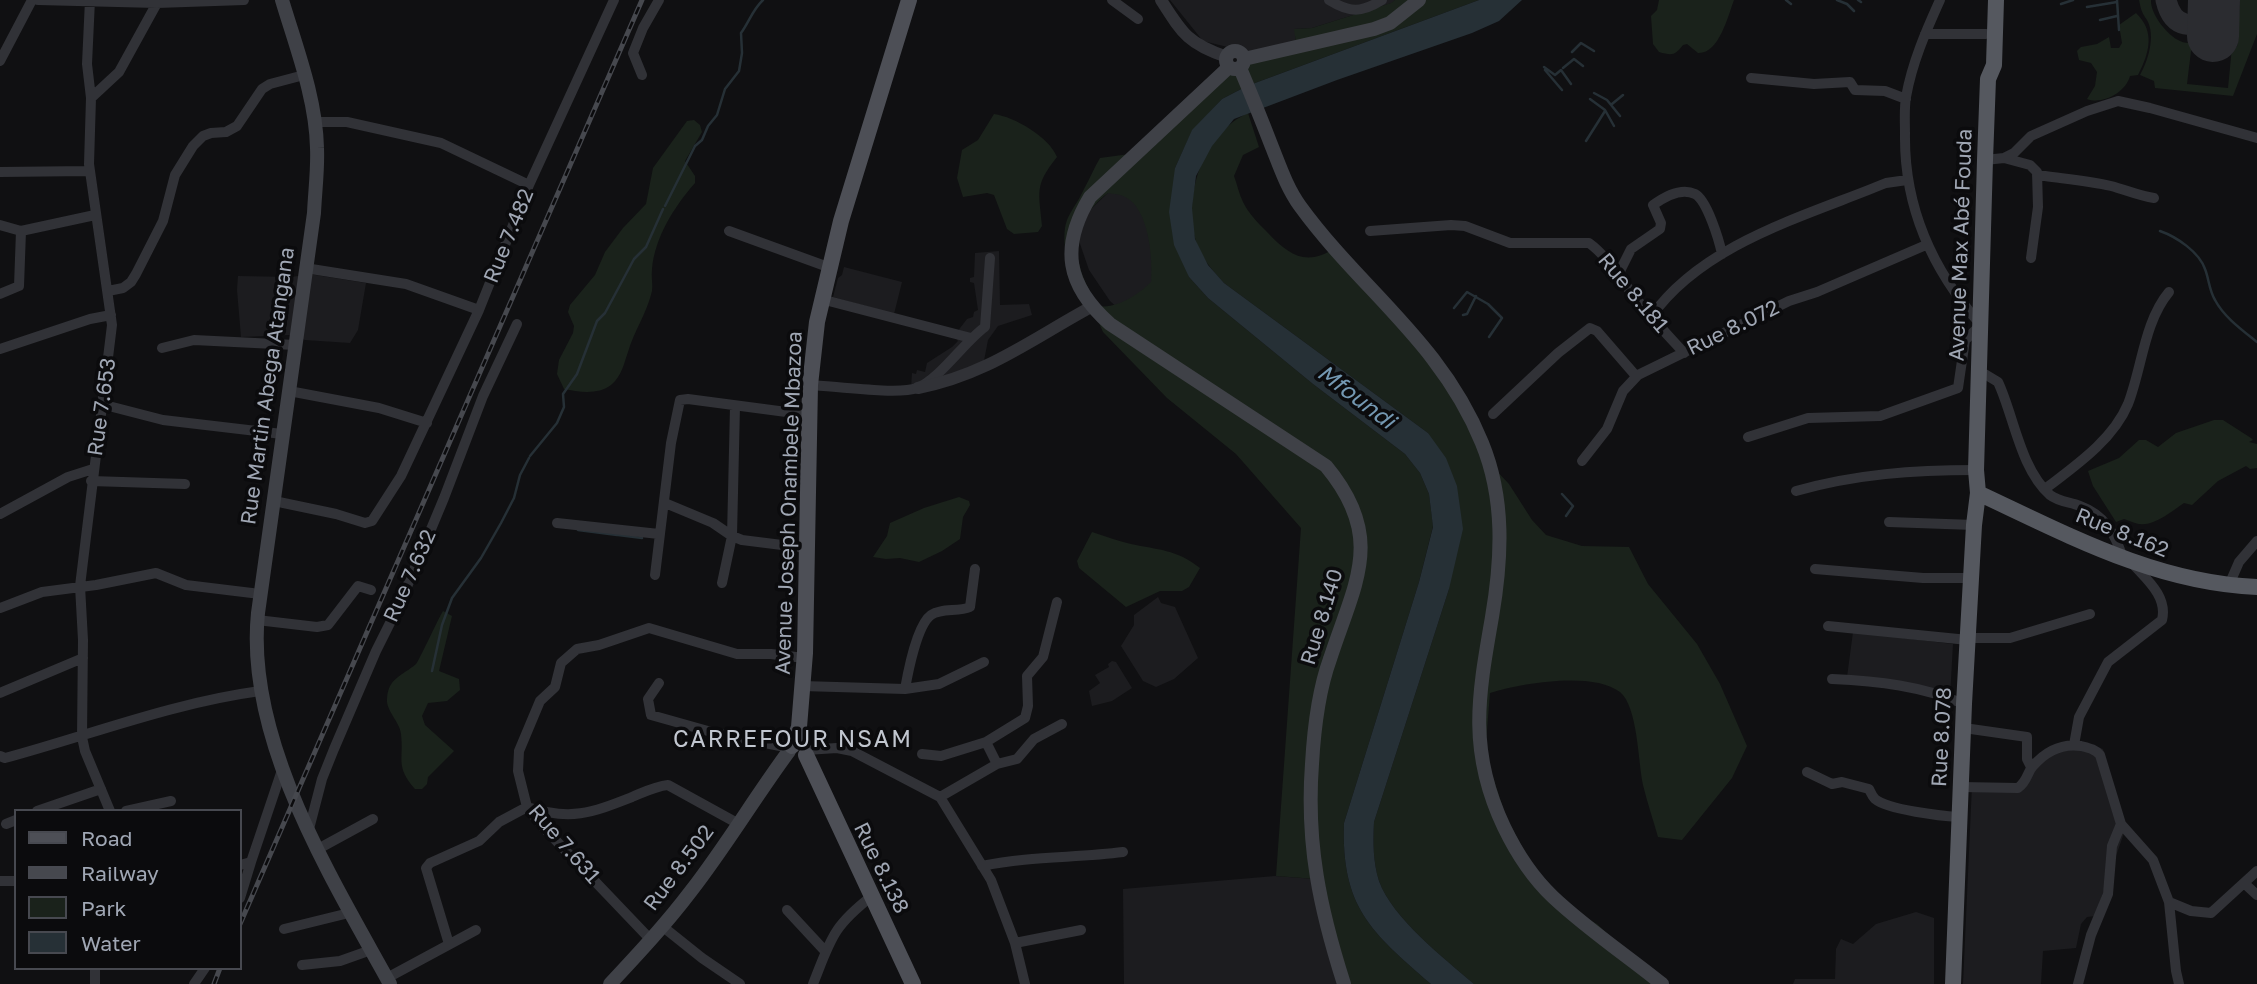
<!DOCTYPE html>
<html>
<head>
<meta charset="utf-8">
<style>
	body { margin:0 }
	#map { position:relative; width:2257px; height:984px; overflow:hidden; background:#101012; font-family:"Golos Text",sans-serif }
	canvas { display:block }
	.legend { position:absolute; left:14px; top:809px; width:228px; height:161px; box-sizing:border-box; background:#0b0b0d; border:2px solid #474950; margin:0; padding:9px 12px; list-style:none; font-size:21px; color:#a0a7b4 }
	.legend li { display:flex; align-items:center; gap:14px; height:35px }
	.legend b { width:35px; border:2px solid #474950 }
</style>
</head>
<body>
<div id="map">
<canvas width="2257" height="984"></canvas>
<ul class="legend">
<li><b style="height:9px;background:#4d4f56"></b>Road</li>
<li><b style="height:9px;background:#46484e"></b>Railway</li>
<li><b style="height:19px;background:#1a221b"></b>Park</li>
<li><b style="height:19px;background:#263036"></b>Water</li>
</ul>
</div>
<script>
const ctx = document.querySelector('canvas').getContext('2d');
ctx.lineJoin = 'round';
function fillPath(path, color) {
  ctx.fillStyle = color;
  ctx.fill(path, 'evenodd');
}
function strokePath(path, color, width, dash) {
  ctx.strokeStyle = color;
  ctx.lineWidth = width;
  ctx.lineCap = dash ? 'butt' : 'round';
  ctx.setLineDash(dash || []);
  ctx.stroke(path);
}
function drawText(font, color, halo, rows, align = 'center') {
  ctx.font = font + ' "Golos Text",sans-serif';
  ctx.lineWidth = 7;
  ctx.setLineDash([]);
  ctx.textBaseline = 'middle';
  ctx.strokeStyle = halo;
  ctx.fillStyle = color;
  for (const [text, x, y, turn = 0] of rows) {
    ctx.save();
    ctx.translate(x, y);
    ctx.rotate((+turn || 0) * Math.PI / 180);
    ctx.textAlign = isNaN(turn) ? turn : align;
    if (halo) ctx.strokeText(text, 0, 0);
    ctx.fillText(text, 0, 0);
    ctx.restore();
  }
}
const built = new Path2D(`
	M1170,0H1395L1392,3L1312,28L1295,29L1296,43L1248,52L1203,41Z
	M1145,151L1175,270L1124,314L1110,301L1089,270L1078,238L1090,210L1113,188Z
	M999,251L1000,305L1029,304L1032,315L998,326L988,340L983,366L911,388L912,373L916,374L917,370L925,372L927,363L952,347L958,341L954,336L967,319L973,317L974,312L978,310L974,283L970,282V278L974,277L975,253Z
	M844,267L902,282L894,314L833,297L838,278L842,275Z
	M309,274L366,283L358,330L350,343L305,340L289,335L241,337L237,290L238,276L292,277Z
	M1158,597L1161,603L1175,607L1198,658L1174,679L1156,687L1143,681L1121,646L1134,625V615Z
	M1853,632L1953,644L1950,697L1847,677Z
	M1112,661L1116,662L1132,688L1112,701L1092,706L1089,691L1100,683L1095,675L1109,667L1108,664Z
	M2077,740L2103,749L2124,833L2095,916L2087,917L2081,924L2076,948L2043,951L2041,984H1963L1972,785L2020,783L2043,752Z
	M1275,876L1315,879L1344,984H1124L1123,889Z
	M1916,912L1934,918V984H1793L1795,979H1835L1836,949L1841,939L1853,944L1876,924Z`);
const green = new Path2D(`
	M1395,0H1479L1247,86L1222,99L1192,131L1175,168L1189,277L1208,298L1313,384L1405,454L1420,473L1429,494L1433,526L1419,582L1344,823C1341,907 1371,932 1431,984H1344L1315,879L1276,876L1301,528L1236,454L1167,398L1103,332L1065,248C1062,215 1072,215 1084,189C1090,178 1094,168 1100,158L1137,153L1248,52L1296,43L1294,29L1312,28L1391,3ZM1108,193C1113,194 1121,194 1125,197C1149,208 1153,259 1151,282C1139,294 1117,309 1099,306C1072,265 1065,226 1108,193Z
	M1659,0H1734C1728,16 1719,54 1698,53L1687,44L1683,45C1675,55 1673,56 1659,52L1653,44L1651,16L1657,10Z
	M2139,0H2151C2150,14 2168,36 2180,41C2184,43 2188,43 2192,43L2187,84L2228,88L2232,47H2237L2240,0H2257V34L2233,96L2155,88L2154,81L2140,75C2148,61 2156,36 2147,20C2142,13 2141,10 2139,0Z
	M2136,13C2155,31 2150,52 2138,75L2130,76C2126,92 2103,105 2087,99L2095,86L2097,72L2091,63L2079,60L2077,51L2081,47L2097,44L2109,37L2111,48H2119L2122,43L2119,25Z
	M1248,113L1259,147L1243,155L1234,176C1237,184 1239,194 1243,202C1248,213 1259,224 1268,233C1289,255 1306,267 1335,248L1430,352L1491,465L1509,484L1532,520L1546,535L1582,546L1629,547L1648,584L1697,644L1720,684L1747,746L1732,778L1682,840L1658,837C1653,819 1647,802 1643,785C1638,762 1638,707 1620,692C1593,671 1521,683 1490,693L1486,743L1490,768L1506,817L1532,865L1574,911L1597,924L1662,984H1474C1445,959 1392,918 1379,881C1373,862 1373,842 1374,822L1449,589L1428,433L1224,283C1212,270 1199,255 1195,238C1184,192 1204,133 1248,113Z
	M994,114C1015,117 1049,137 1057,157C1034,186 1039,191 1042,226L1038,232L1014,234L1007,229L994,195L987,193L963,197L957,178L962,150L978,140Z
	M694,120L700,125L702,132L685,161L695,176V183C674,207 655,237 652,269C651,277 653,284 652,291C647,313 634,331 628,352C624,363 622,376 611,385C598,395 579,392 564,389L557,374L559,360L573,333L574,326L568,312L570,305L595,275L605,252L623,228L646,204L653,168L687,121Z
	M2214,420H2223L2251,438L2253,440L2249,442L2257,444V468L2250,469L2246,466L2218,481L2192,505L2184,503C2171,512 2151,529 2135,523C2131,522 2128,520 2124,519L2116,522L2093,486L2088,471L2119,458L2139,440H2146L2158,447L2176,433Z
	M959,497L969,501L970,505L963,517L960,539L942,551L919,562L900,558L886,559L873,557L887,536L890,523L924,508Z
	M1092,532C1105,536 1118,541 1131,544C1158,550 1176,549 1200,568L1189,587L1182,591H1160L1126,607L1079,568L1077,561Z
	M443,611L452,616L439,671L459,679L460,690L447,701L428,703L422,716L425,725L454,751L428,777L427,784L422,789H415C395,766 404,761 401,734C400,722 386,711 387,699C388,678 402,676 416,664C419,661 438,619 443,611Z`);
const water = new Path2D(`
	M1479,0H1522L1499,21L1472,33L1337,80L1234,119L1212,146L1196,176L1192,208L1195,239L1208,265L1224,283L1428,433L1446,458L1457,486L1463,529L1449,589L1374,822C1373,842 1373,862 1379,881C1392,918 1445,959 1474,984H1431C1371,932 1341,907 1344,823L1419,582L1433,527L1429,494L1420,473L1405,454L1313,384L1208,298L1189,277L1174,245L1169,212L1175,168L1192,130L1222,99L1247,86Z`);
const stream = new Path2D(`
	M1786,0L1791,4
	M1837,0L1847,4L1854,11
	M1858,0L1861,2
	M2117,0L2119,30
	M2061,4L2073,0
	M2087,7L2117,2
	M2100,20L2117,16
	M1572,52L1581,43L1594,51
	M1544,67L1555,75L1561,70L1571,84
	M1563,68L1574,59L1583,66
	M1545,70L1562,90
	M1594,93L1607,100L1620,116
	M1590,99L1605,110L1614,126
	M1612,104L1623,95
	M1586,141L1605,111
	M665,206L695,146L702,140L708,126L717,115L725,89L739,71L742,53L741,33C749,22 753,9 763,0
	M2160,231C2177,237 2199,252 2205,269C2209,279 2209,290 2215,300C2224,317 2242,330 2257,342
	M1454,308L1467,292L1488,304L1502,318L1489,337
	M1463,315L1467,314L1476,296
	M530,456L557,423L564,407L563,394L577,374L597,321L605,313L634,259L646,247L663,209
	M1562,494L1573,506L1566,516
	M578,530L617,535
	M618,535L642,538
	M432,671L442,625L452,598L481,558L501,523L514,498L520,475L529,458`);
const taxiway = new Path2D(`
	M2166,0C2173,30 2193,28 2217,18L2225,0`);
const runway = new Path2D(`
	M2213,36L2214,0`);
const minor = new Path2D(`
	M38,0L157,3L244,0
	M90,0L87,64L91,98L89,164L112,325L80,586L83,640L82,737L85,751L110,811
	M1112,0L1138,19
	M1329,0C1350,13 1361,13 1382,0
	M1925,34H1986
	M0,61L32,0
	M642,75L633,53L643,28L659,0
	M1751,78L1814,84L1850,82L1855,90L1885,91L1906,99
	M91,98L119,72L157,3
	M315,122H347L441,143L529,185
	M2004,158L2030,165L2037,172L2038,207L2031,258
	M1985,160L2004,158L2014,153L2031,136L2087,111L2118,101L2150,108L2257,138
	M0,172L89,171
	M2037,176H2045C2067,179 2090,181 2111,186C2126,190 2139,196 2154,198
	M0,225L21,231
	M21,231L95,215
	M729,231L828,267
	M1370,231L1451,225L1465,226L1510,243H1589C1603,253 1615,270 1625,284C1643,309 1664,331 1684,353
	M305,268L406,284L479,310L529,185L614,0
	M1619,273L1631,249L1660,229L1661,223L1653,205C1664,197 1681,187 1695,194C1707,200 1719,240 1722,254
	M108,291L123,288L131,282L136,274L163,221L175,175L193,146L203,136L211,133L226,132L237,126L262,89L270,84L304,75
	M0,294L19,286L21,231
	M821,299L971,338
	M1651,317C1703,243 1806,216 1886,183L1907,180
	M162,348L194,340L295,345
	M0,349L90,319L111,315
	M1978,370L1998,382C2014,416 2020,468 2050,495C2059,502 2070,502 2080,506C2105,515 2115,534 2123,558
	M810,385C834,386 898,395 917,388C939,380 965,341 985,327L990,258
	M289,391L379,408L427,423
	M101,404L163,420L282,434
	M1493,414L1558,353L1590,328L1597,331L1636,376
	M1748,437L1808,418L1880,416L1958,388L1965,340L1981,325C1932,270 1904,208 1905,134C1905,122 1904,109 1906,97C1912,63 1926,31 1940,0
	M1582,461L1607,429L1623,391L1638,375L1789,301L1817,292L1926,245
	M91,481L185,484
	M2045,489C2075,466 2113,440 2128,404C2142,368 2144,322 2169,292
	M1796,491C1856,474 1914,470 1976,470
	M274,501L336,514L365,523L372,521L401,476L479,310
	M665,503L713,523L732,536L742,540L806,548
	M0,514L68,477L93,469
	M1889,522L1974,525
	M557,523L659,534
	M1815,569L1923,578H1971
	M655,575L671,443L680,400L688,399L809,415
	M722,583L732,536L735,406
	M2229,585L2239,562L2257,541
	M0,608L42,592L96,585L156,573L186,585L260,594
	M257,620L317,627L328,625L358,586L371,590
	M1828,626L1968,640
	M1968,638H2010L2090,614
	M1832,679C1878,681 1922,686 1964,704
	M659,683L648,699L651,715L715,733L790,748
	M802,686L905,689C908,672 917,625 931,615C941,608 958,612 970,607L975,569
	M905,689L939,684L984,662
	M0,693L83,658
	M1964,728L2027,737V759L2031,767
	M2074,745L2079,717L2108,662L2162,620C2168,596 2146,579 2131,562
	M806,750L837,748L852,751L940,797L991,880L1015,943L1025,984
	M922,754L941,756L986,742
	M0,756L5,758C90,735 172,703 260,691
	M997,764L986,742L1025,718L1028,706L1027,676L1043,657L1057,602
	M1807,772L1832,784L1842,782L1869,789C1871,793 1872,796 1875,799C1888,810 1942,816 1959,817
	M1961,787L2018,788C2028,781 2027,772 2033,766C2046,751 2061,743 2081,746C2089,748 2095,749 2100,755L2121,824L2153,860L2169,902L2191,911L2211,913L2257,871
	M940,797L997,764L1017,759L1034,739L1062,724
	M37,811L101,789
	M126,811L171,801
	M6,824L16,820
	M309,829L322,779L334,749L376,651L401,601L444,498L483,396L517,324
	M318,849L373,819
	M240,865L251,862L283,767
	M982,866C1029,856 1076,858 1123,852
	M0,881H16
	M2244,883L2257,895
	M240,898L251,862
	M2169,902L2176,971L2179,984
	M787,910L825,951
	M662,926L702,958L740,984
	M284,929L349,913
	M650,939L544,828L527,807L518,771L519,751L540,701L555,687L561,663L577,649L599,645L649,628L737,654H771L804,658
	M1015,943L1081,930
	M449,944L426,868L430,863L479,841L499,822L527,807C571,821 591,813 632,797C644,792 656,786 668,785L737,823
	M302,965L340,961L371,950
	M387,978L476,930
	M95,984V968
	M194,984L205,968
	M813,984C831,939 832,927 872,896
	M2078,984L2091,935L2108,894L2112,846L2121,824`);
const tertiary = new Path2D(`
	M1161,0C1182,33 1188,44 1227,57
	M918,388C986,375 1032,339 1091,307`);
const secondary = new Path2D(`
	M282,0C296,47 316,98 317,148C318,169 315,191 314,213L258,613C245,739 331,877 390,984
	M1226 60a9 9 0 1 1 18 0a9 9 0 1 1-18 0Z
	M1244,59L1374,29L1390,23L1419,0
	M1229,67L1090,197C1060,247 1066,285 1110,324L1326,466C1386,538 1355,582 1330,659C1318,692 1314,729 1312,764C1306,844 1320,909 1344,984
	M1240,68C1251,94 1262,121 1272,147C1280,167 1287,188 1300,206C1361,290 1441,342 1482,443C1505,499 1502,558 1492,617C1478,697 1468,751 1504,827C1516,852 1533,878 1553,897C1587,929 1626,955 1662,984
	M610,984C638,954 666,924 691,891C726,846 755,797 789,751`);
const primary = new Path2D(`
	M792,746L799,727L805,653L810,385L817,322L841,221L909,0
	M806,755L913,984`);
const trunk = new Path2D(`
	M1978,493C2068,535 2156,583 2257,587
	M1953,984L1964,704L1974,525L1978,493L1976,470L1985,160L1988,79L1994,65L1996,0`);
const rail = new Path2D(`
	M240,924L642,0
	M214,984L220,968`);
const streetNames = [
	["Rue 7.482",509,236,-68],
	["Avenue Max Abé Fouda",1961,245,-88],
	["Rue 8.181",1633,293,50],
	["Rue 8.072",1733,328,-26],
	["Rue Martin Abega Atangana",268,386,-82],
	["Rue 7.653",102,407,-82],
	["Avenue Joseph Onambele Mbazoa",789,503,-88],
	["Rue 8.162",2122,533,22],
	["Rue 7.632",410,576,-66],
	["Rue 8.140",1322,617,-73],
	["Rue 8.078",1942,737,-87],
	["Rue 7.631",564,844,49],
	["Rue 8.502",679,868,-53],
	["Rue 8.138",881,868,64]
];
const waterNames = [
	["Mfoundi",1356,397,37]
];
const neighbourhoodNames = [
	["CARREFOUR NSAM",793,740]
];
fillPath(built, '#1c1c1f');
fillPath(green, '#1a221b');
fillPath(water, '#263036');
strokePath(stream, '#263036', 2.5);
strokePath(taxiway, '#2b2c30', 21);
strokePath(runway, '#2b2c30', 52);
strokePath(minor, '#313237', 10);
strokePath(tertiary, '#313237', 12);
strokePath(secondary, '#3f4147', 14);
strokePath(primary, '#4d4f56', 16);
strokePath(trunk, '#55585f', 16);
strokePath(rail, '#46484e', 5);
strokePath(rail, '#0b0b0d', 2.5, [8]);
drawText('21px', '#a0a7b4', '#0b0b0d', streetNames);
drawText('italic 23px', '#7498b2', '#0b0b0d', waterNames);
ctx.letterSpacing = '2px';
drawText('23px', '#c1c6cf', '#0b0b0d', neighbourhoodNames);
ctx.letterSpacing = '0px';
</script>
</body>
</html>
